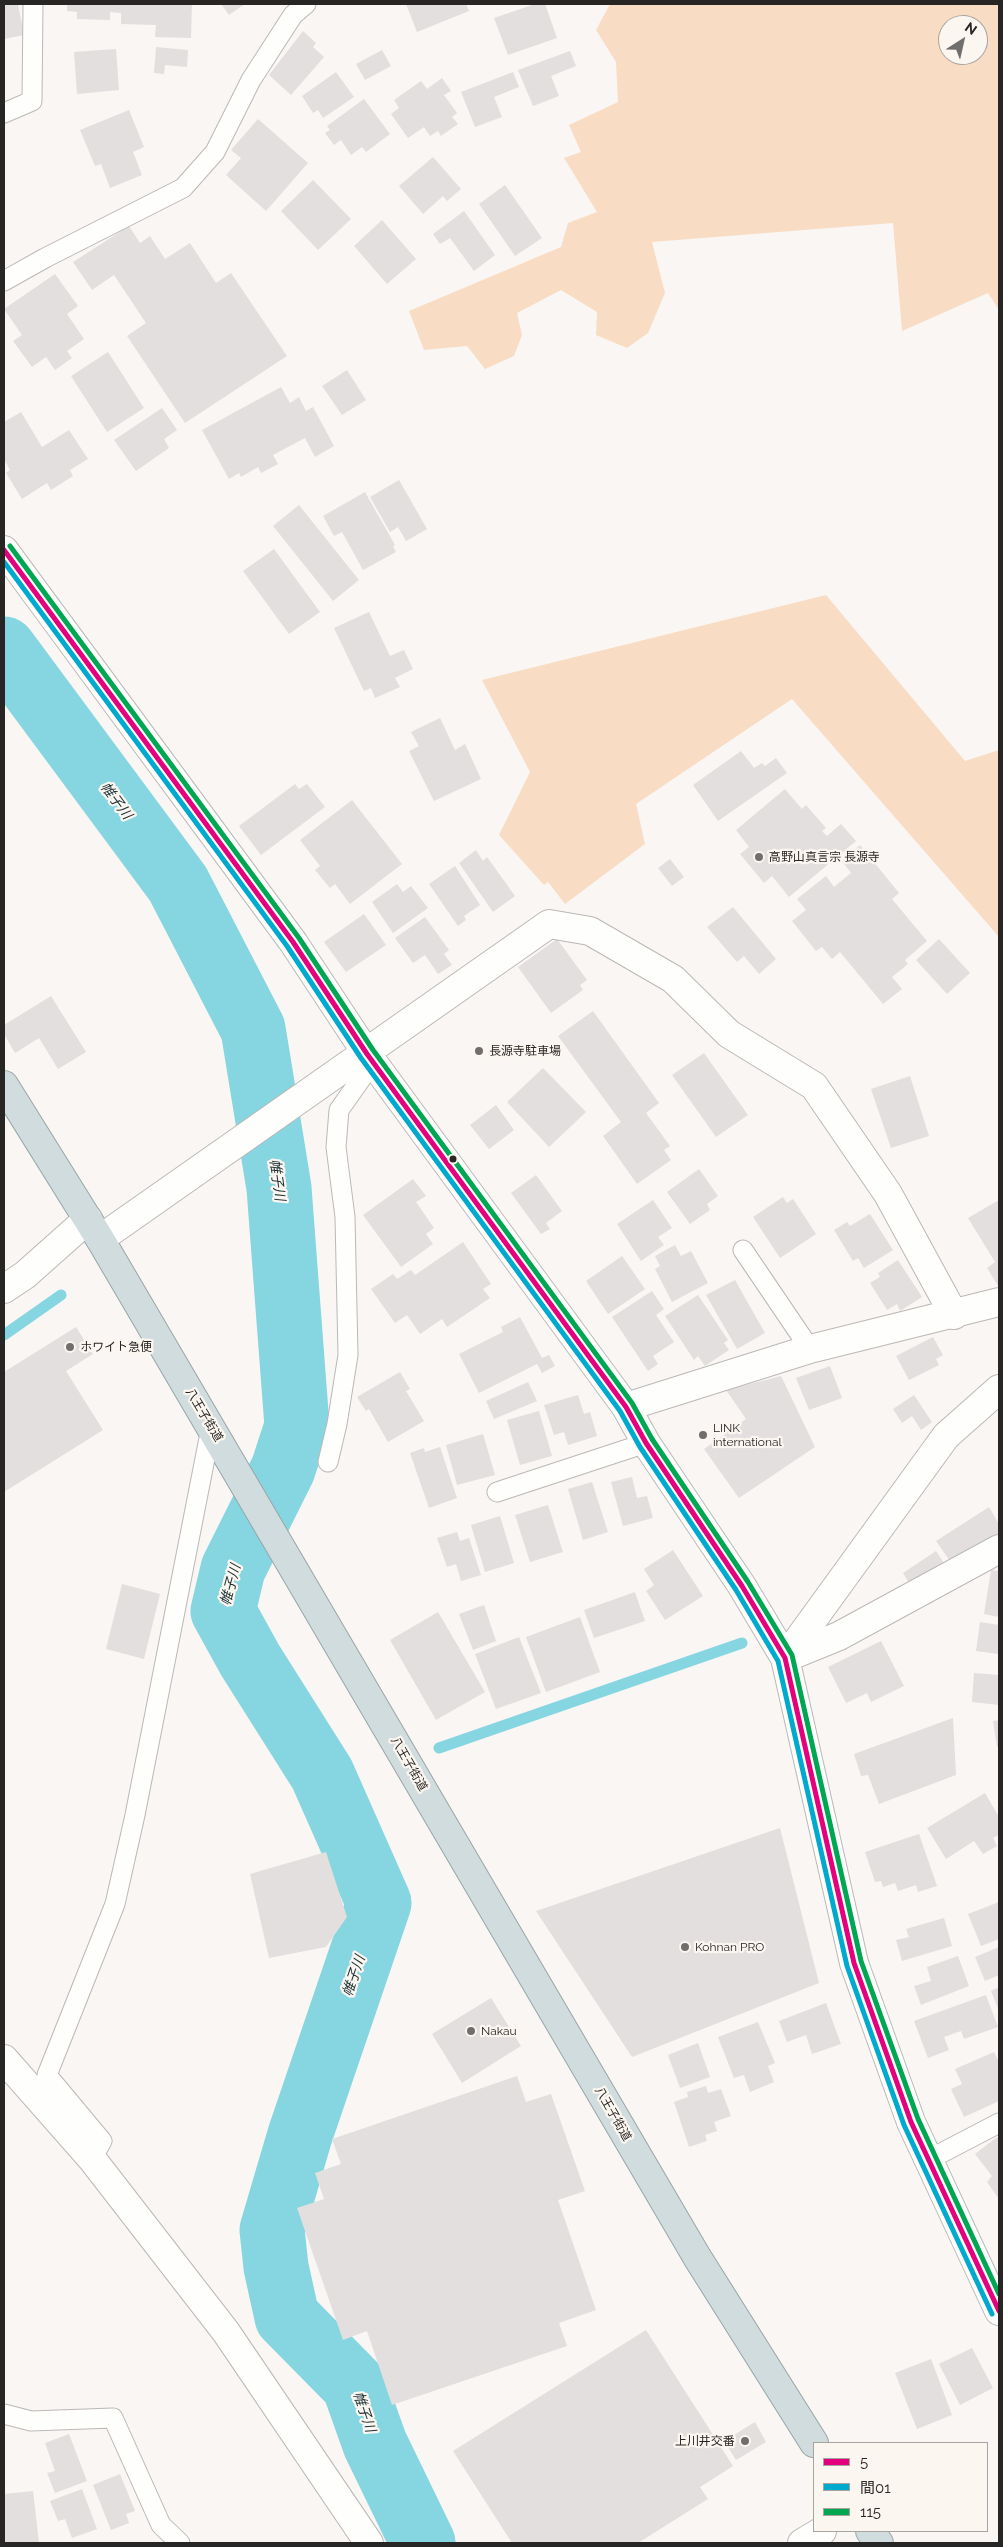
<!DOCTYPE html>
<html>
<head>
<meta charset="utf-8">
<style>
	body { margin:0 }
	#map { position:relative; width:1003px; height:2547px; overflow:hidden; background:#f9f6f4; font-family:Raleway,"Noto Sans JP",sans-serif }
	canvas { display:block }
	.frame { position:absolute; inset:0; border:5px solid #282624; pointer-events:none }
	.legend { position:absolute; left:813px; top:2442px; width:175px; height:90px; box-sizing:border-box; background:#fcf6f1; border:1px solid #a7a39f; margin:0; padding:6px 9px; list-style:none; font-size:15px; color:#282624 }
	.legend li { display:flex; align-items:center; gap:10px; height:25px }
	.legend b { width:25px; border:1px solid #a7a39f }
	.north { position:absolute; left:938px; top:15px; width:50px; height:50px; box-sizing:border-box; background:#fcf6f1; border:1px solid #a7a39f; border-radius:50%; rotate:35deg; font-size:14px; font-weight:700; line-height:20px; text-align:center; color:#282624 }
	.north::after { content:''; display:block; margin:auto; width:18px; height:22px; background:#716f6d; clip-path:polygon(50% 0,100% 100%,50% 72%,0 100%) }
</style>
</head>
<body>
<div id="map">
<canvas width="1003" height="2547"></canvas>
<div class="frame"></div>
<ul class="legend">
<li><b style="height:6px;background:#e5007d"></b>5</li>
<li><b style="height:6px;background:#00a9ce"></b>間01</li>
<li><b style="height:6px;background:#00a651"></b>115</li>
</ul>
<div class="north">N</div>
</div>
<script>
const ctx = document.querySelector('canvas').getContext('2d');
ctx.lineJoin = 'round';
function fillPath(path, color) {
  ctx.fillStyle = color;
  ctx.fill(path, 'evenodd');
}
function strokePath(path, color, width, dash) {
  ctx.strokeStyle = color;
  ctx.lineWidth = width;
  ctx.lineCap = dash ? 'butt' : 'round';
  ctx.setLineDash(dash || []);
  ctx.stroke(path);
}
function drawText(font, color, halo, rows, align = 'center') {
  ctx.font = font + ' Raleway,"Noto Sans JP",sans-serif';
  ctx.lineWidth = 4.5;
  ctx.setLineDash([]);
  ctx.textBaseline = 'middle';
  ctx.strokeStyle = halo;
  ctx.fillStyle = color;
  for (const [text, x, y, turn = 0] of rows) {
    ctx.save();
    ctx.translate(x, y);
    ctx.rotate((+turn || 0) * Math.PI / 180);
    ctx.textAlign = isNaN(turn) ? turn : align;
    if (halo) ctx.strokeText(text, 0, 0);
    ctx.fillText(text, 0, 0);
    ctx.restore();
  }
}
const green = new Path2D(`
	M610,4H999V310L988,293L902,331L893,223L652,242L665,293L648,333L627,348L596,335L597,312L561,290L517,313L522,335L514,356L485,369L467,346L424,350L409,311L561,247L568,223L597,212L564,158L581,152L569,125L618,102L616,62L596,30ZM948,25H978V55H948Z
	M826,595L965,761L999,750V937L792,699L636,804L645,844L565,904L548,882L544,885L499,835L530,772L482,680Z`);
const stream = new Path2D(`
	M259,1196L279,1188
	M4,1335L61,1295
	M439,1748L742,1643`);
const river = new Path2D(`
	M4,649L178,884L253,1029L279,1188L297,1426L283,1469L233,1569L223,1611L250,1660L322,1774L379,1903L300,2135L272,2230L276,2267L287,2317L354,2385L375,2444L423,2543`);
const building = new Path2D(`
	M4,4H18L24,35L4,39Z
	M67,4H192L191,38L155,37L156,25L121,24V13L110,12V20L77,19V12L67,11Z
	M221,4H245L229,15Z
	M406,4H466L469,11L417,32Z
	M535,4H545L557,38L508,55L494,18Z
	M303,31L316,43L313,47L324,57L291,95L269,75Z
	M156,47L188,50L187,67L165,65L164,74L154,73Z
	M116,49L119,90L77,94L74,52Z
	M382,50L391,66L365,80L356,64Z
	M570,51L576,66L551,76L559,96L533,106L518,70Z
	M336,72L354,97L323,118L318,110L313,113L302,96Z
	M513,72L519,87L494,97L502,117L475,127L461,92Z
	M442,78L451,91L444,95L457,113L452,117L458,124L441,136L438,131L430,136L424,127L408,138L391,114L399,108L394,100L421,81L427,89Z
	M364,99L390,134L366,152L362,147L351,155L341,140L334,145L325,133L330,130L327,126Z
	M129,110L144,147L133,152L142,175L110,188L101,164L95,166L80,130Z
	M258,119L308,163L266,211L226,175L241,158L231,150Z
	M433,157L461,189L447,201L443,196L423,214L399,186Z
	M313,180L351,219L318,250L281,211Z
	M505,185L542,238L515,256L479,204Z
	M464,211L495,255L474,271L450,238L440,244L433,234Z
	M382,220L416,259L387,284L354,246Z
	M129,226L140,243L150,236L165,259L190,243L216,283L231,273L287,356L185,423L127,336L146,323L114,275L92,290L73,262Z
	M55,274L78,306L67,314L84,339L67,351L72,358L55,370L46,357L32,367L13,341L22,335L4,309Z
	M108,352L144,408L107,432L71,376Z
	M347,370L366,400L342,415L322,386Z
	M281,387L290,403L299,397L306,411L313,407L334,446L315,457L305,438L273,455L278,464L261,473L258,467L241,477L239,473L229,479L202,430Z
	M162,408L177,430L164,439L169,448L136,471L114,440Z
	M21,412L42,447L69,430L88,459L70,470L73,476L51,490L47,483L22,499L6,473L10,470L4,459V422Z
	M399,480L427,529L406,541L398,527L390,532L370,497Z
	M365,492L395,545L393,546L396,552L363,570L342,532L334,536L323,516Z
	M299,505L359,580L333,601L273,526Z
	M274,549L320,612L289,634L243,571Z
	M369,612L390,656L404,650L413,669L395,678L400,687L375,698L371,688L364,691L334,628Z
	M440,718L455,750L465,744L481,779L434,801L409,751L419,746L411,732Z
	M741,751L754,768L762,763L765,766L776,758L787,773L718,821L693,785Z
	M295,784L299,789L307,784L325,807L261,855L239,826Z
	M785,789L802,809L806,805L826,828L822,831L827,836L841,824L856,841L789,897L772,876L764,883L740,854L749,847L736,830Z
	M352,800L402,864L350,904L335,884L330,888L315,870L320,866L300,840Z
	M860,845L899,893L892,899L927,941L905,960L908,964L892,977L902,989L883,1004L840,952L832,959L822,947L816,951L792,921L806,910L797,899L826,876L834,887L851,873L842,861Z
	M476,850L483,861L487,857L515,896L493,912L459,863Z
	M670,859L684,877L672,886L658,868Z
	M455,866L480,905L464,916L466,920L458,926L429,884Z
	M397,884L403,892L411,886L428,908L393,933L372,902Z
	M733,907L776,959L759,974L744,956L737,962L707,927Z
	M364,914L386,945L346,972L324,942Z
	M425,917L449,950L444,954L452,965L438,974L425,955L413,963L395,938Z
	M557,939L587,980L580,985L583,990L551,1013L518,967Z
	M939,939L970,973L947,994L916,960Z
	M51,996L86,1052L58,1069L39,1038L15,1053L4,1034V1025Z
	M593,1011L659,1103L646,1113L670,1146L664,1150L671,1160L637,1184L603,1136L621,1122L558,1036Z
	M704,1053L748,1115L716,1137L672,1075Z
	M543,1068L586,1112L549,1147L507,1102Z
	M910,1076L929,1136L891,1148L871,1089Z
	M496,1105L514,1130L489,1149L470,1125Z
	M699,1169L718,1196L707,1204L710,1210L690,1224L667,1192Z
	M536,1175L562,1211L546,1223L550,1229L541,1234L511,1193Z
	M413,1179L426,1196L416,1202L434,1228L426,1234L433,1244L401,1267L363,1215Z
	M783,1197L787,1203L793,1199L816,1234L780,1258L753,1217Z
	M653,1200L672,1228L658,1237L664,1245L641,1261L617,1224Z
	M999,1200V1285L998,1286L987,1268L995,1262L968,1218Z
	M870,1214L893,1250L864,1268L858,1258L853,1261L834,1230L847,1222L850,1226Z
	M463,1242L491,1284L483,1289L490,1298L447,1327L442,1319L420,1334L407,1315L395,1323L371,1289L393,1274L397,1279L411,1270L415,1275Z
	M675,1245L681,1256L691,1251L708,1283L672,1302L655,1269L660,1266L655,1256Z
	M622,1256L645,1289L608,1314L586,1281Z
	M898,1260L922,1297L900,1311L897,1304L887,1310L870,1283L880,1277L878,1273Z
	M735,1280L765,1333L737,1349L706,1295Z
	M652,1291L664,1309L656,1315L674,1342L653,1356L658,1364L648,1371L612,1317Z
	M698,1295L728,1340L724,1343L729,1350L705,1366L698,1356L694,1360L665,1316Z
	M520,1317L542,1358L549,1355L555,1366L542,1373L537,1364L479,1393L459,1354L503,1332L501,1327Z
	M76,1327L93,1354L66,1371L103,1430L4,1492V1372Z
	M933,1337L943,1355L936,1359L939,1365L909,1380L896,1356Z
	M830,1366L842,1398L809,1410L796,1378Z
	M400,1372L410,1389L406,1391L424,1421L388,1442L369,1409L366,1411L357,1397Z
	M781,1376L815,1447L739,1498L704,1449L746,1419L726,1390Z
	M528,1382L537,1401L494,1419L486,1401Z
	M578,1395L584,1414L590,1412L597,1436L568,1445L564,1432L554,1435L544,1405Z
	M914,1395L932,1422L921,1430L912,1416L902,1423L893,1409Z
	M539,1411L552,1456L520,1465L507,1420Z
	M483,1434L495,1475L457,1485L446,1445Z
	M440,1447L457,1498L429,1508L410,1453L424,1448L425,1452Z
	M632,1477L637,1498L647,1496L653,1518L623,1526L611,1482Z
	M592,1482L608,1532L583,1540L568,1489Z
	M548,1505L563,1552L530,1562L515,1515Z
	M989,1507L999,1524V1534L952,1564L936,1541Z
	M500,1516L514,1563L485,1572L471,1525Z
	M457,1532L460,1541L469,1538L481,1575L461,1581L456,1564L447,1567L437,1538Z
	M673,1550L703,1596L665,1620L646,1591L654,1585L644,1569Z
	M936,1551L946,1566L913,1589L903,1573Z
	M991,1570L999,1571V1617L984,1614Z
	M122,1584L160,1594L144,1659L106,1649Z
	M635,1592L645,1621L594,1638L584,1610Z
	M484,1605L496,1641L473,1650L459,1614Z
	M438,1612L485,1692L436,1720L390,1640Z
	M580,1617L600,1672L546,1692L526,1637Z
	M980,1622L999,1625V1654L976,1651Z
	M519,1637L541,1693L496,1709L475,1654Z
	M881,1641L904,1686L871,1702L867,1693L846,1703L828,1667Z
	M974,1673L999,1675V1705L972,1702Z
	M953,1718L956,1775L879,1804L868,1775L861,1776L854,1754Z
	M999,1720V1746L997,1747L993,1721Z
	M985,1793L999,1817V1835L993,1838L997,1846L983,1854L974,1841L946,1859L927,1828Z
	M780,1828L819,1983L632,2057L536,1911Z
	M919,1834L937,1886L918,1892L916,1885L898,1891L895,1883L883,1887L881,1881L875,1882L865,1852Z
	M326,1852L347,1917L326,1947L269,1958L250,1874Z
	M999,1902V1939L981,1946L968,1914Z
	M944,1918L952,1946L902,1961L896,1940L909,1937L906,1929Z
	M999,1947V1975L985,1981L975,1957Z
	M958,1956L969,1986L921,2005L914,1986L931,1981L927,1967Z
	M999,1987V2011L991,1991Z
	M986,1995L998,2027L964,2039L961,2031L944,2037L949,2050L928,2058L914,2021Z
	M491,1998L521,2046L462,2083L432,2034Z
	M826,2003L841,2044L812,2054L806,2035L787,2042L779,2021Z
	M758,2022L775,2063L768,2066L774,2082L750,2092L744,2075L734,2078L718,2037Z
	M698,2043L710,2077L680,2088L668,2055Z
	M994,2052L999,2062V2101L964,2117L951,2089L962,2084L955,2069Z
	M517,2076L526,2102L551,2094L585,2191L558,2200L596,2310L559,2323L567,2346L392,2405L367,2331L343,2340L297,2208L324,2199L315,2173L341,2164L332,2139Z
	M706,2086L708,2093L721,2089L731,2116L714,2122L717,2131L705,2135L707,2141L689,2147L674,2102L688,2097L687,2092Z
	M997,2137L999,2140V2199L987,2182L992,2176L975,2154Z
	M646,2330L733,2466L700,2487L708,2499L638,2543H512L453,2451Z
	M972,2348L993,2388L960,2405L939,2364Z
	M931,2359L952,2415L917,2429L895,2373Z
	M755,2422L766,2442L736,2460L724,2441Z
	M69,2434L87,2481L55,2493L47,2473L55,2471L45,2443Z
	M120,2474L135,2511L126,2514L129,2523L111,2530L93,2485Z
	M82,2489L97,2529L72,2538L65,2519L58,2521L50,2501Z
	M33,2491L39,2543H4V2494Z`);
const service = new Path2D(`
	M4,113L32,101L33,4
	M4,281L45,258L183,188L215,152L251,80L293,15L306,4
	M743,1250L810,1349
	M328,1462L337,1424L348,1355L345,1217L336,1147L339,1110L373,1062
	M497,1492L646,1443
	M92,2159L102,2141L47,2075L115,1904L135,1815L211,1428
	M928,2160L999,2123
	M4,2414L31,2421L113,2418L161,2525L180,2543`);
const minor = new Path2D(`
	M100,1239L549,924L590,931L673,979L729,1034L814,1086L888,1194L954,1315
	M4,1289L25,1275L88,1219
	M626,1407L810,1349L999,1302
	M785,1658L946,1436L999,1389
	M785,1658L839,1636L999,1549`);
const tertiary = new Path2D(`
	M4,550L293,942L367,1054L626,1407L646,1443L742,1586L785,1658L854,1963L911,2122L999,2311
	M4,2059L92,2159L226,2332L369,2543
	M802,2543L822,2531`);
const trunk = new Path2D(`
	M4,1085L100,1239L697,2257L814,2443
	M870,2531L879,2543`);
const bus1 = new Path2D(`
	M4,550L293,942L367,1054L626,1407L646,1443L742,1586L785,1658L854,1963L911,2122L999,2311`);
const bus2 = new Path2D(`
	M4,562L287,946L361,1058L620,1411L640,1447L736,1590L778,1661L847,1966L904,2125L992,2314`);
const bus3 = new Path2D(`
	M10,546L299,938L373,1050L632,1403L652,1439L748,1582L792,1655L861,1961L918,2119L999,2294`);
const markers = [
	[759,857,5,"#716f6d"],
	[479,1051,5,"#716f6d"],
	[453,1159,4.5,"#282624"],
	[70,1347,5,"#716f6d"],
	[703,1435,5,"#716f6d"],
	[685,1947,5,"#716f6d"],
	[471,2031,5,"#716f6d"],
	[745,2441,5,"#716f6d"]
];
const poiNames = [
	["高野山真言宗 長源寺",769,857],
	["長源寺駐車場",489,1051],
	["ホワイト急便",80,1347],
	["LINK",713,1428],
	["international",713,1442],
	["Kohnan PRO",695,1947],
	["Nakau",481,2031],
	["上川井交番",735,2441,"right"]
];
const streetNames = [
	["八王子街道",204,1415,59],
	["八王子街道",409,1764,60],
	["八王子街道",613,2114,60]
];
const waterNames = [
	["帷子川",116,801,53],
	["帷子川",277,1180,82],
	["帷子川",231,1585,-75],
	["帷子川",354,1976,-71],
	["帷子川",364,2412,71]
];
fillPath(green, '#f8ddc4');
strokePath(stream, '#85d6e1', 11);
strokePath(river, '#85d6e1', 65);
fillPath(building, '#e2dfde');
strokePath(service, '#bbb8b6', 21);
strokePath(minor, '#bbb8b6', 30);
strokePath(tertiary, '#bbb8b6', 30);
strokePath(trunk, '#98a5a6', 30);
strokePath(service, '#fefefd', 19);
strokePath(minor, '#fefefd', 28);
strokePath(tertiary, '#fefefd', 28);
strokePath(trunk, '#d1dcde', 28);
strokePath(bus1, '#e5007d', 5);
strokePath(bus2, '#00a9ce', 5);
strokePath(bus3, '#00a651', 5);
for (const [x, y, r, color] of markers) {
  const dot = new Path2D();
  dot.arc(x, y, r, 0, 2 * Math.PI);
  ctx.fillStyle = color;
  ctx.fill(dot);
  strokePath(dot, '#fcf6f1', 2);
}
drawText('12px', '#282624', '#fcf6f1', poiNames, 'left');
drawText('12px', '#282624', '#fcf6f1', streetNames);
drawText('italic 14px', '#1c3134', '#fcf6f1', waterNames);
</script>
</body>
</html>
